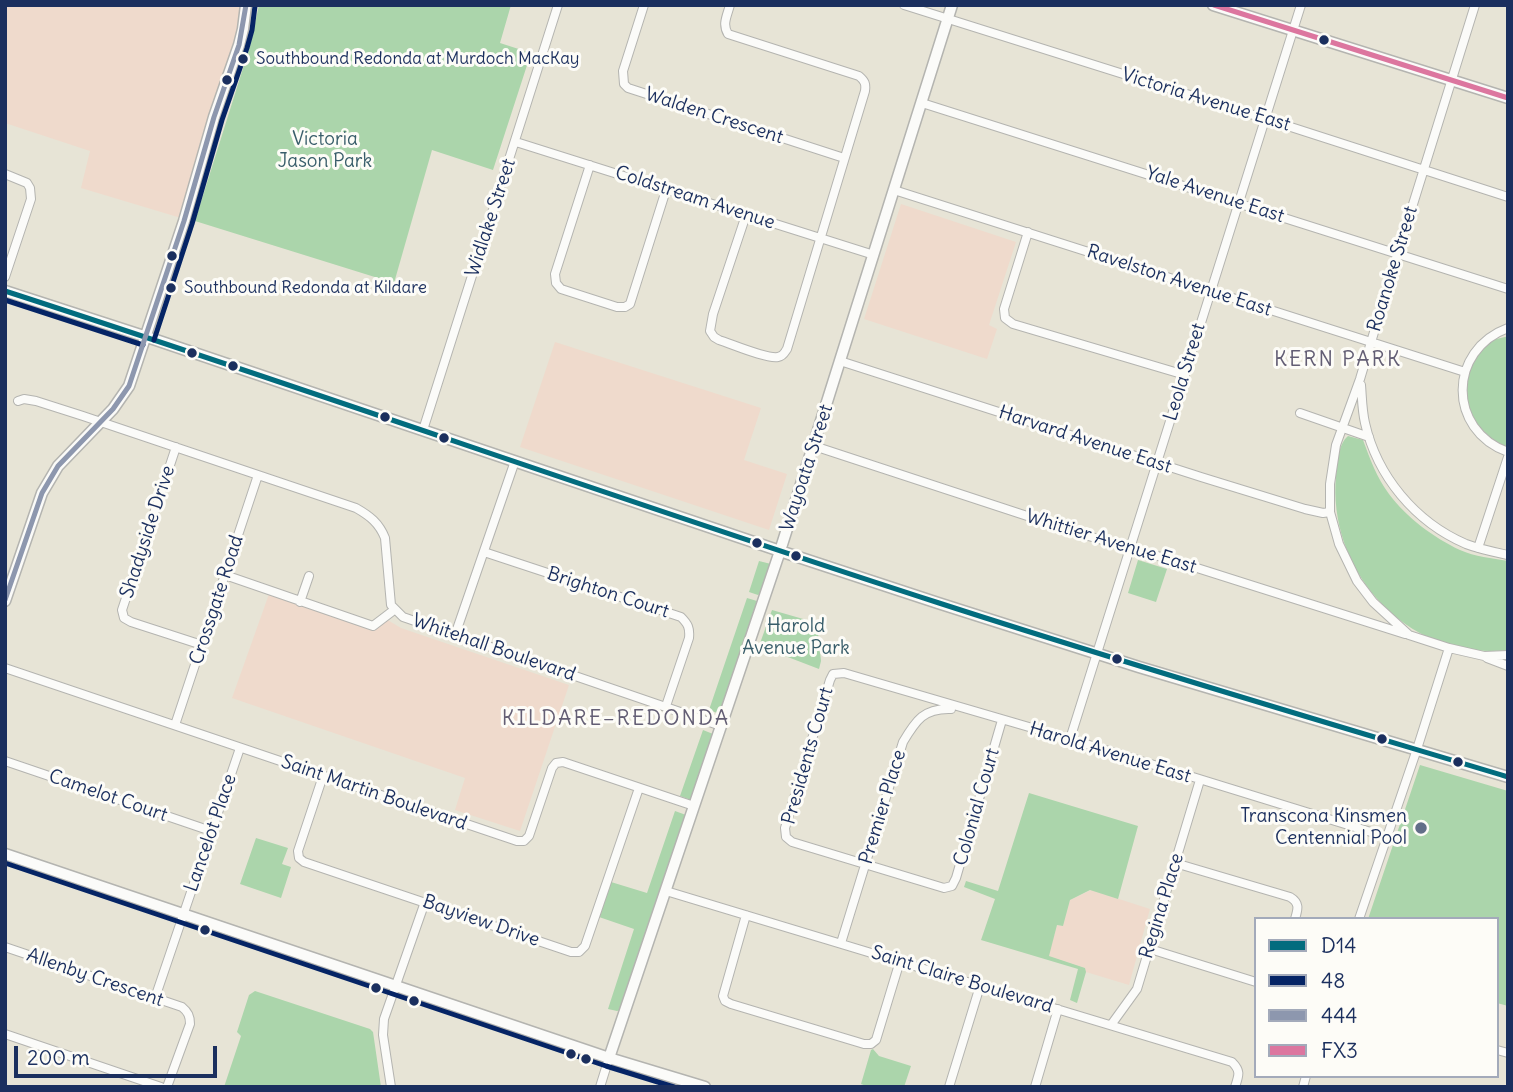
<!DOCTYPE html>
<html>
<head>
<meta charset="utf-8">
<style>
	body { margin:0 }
	#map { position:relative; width:1513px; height:1092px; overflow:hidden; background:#e7e4d6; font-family:Delius,sans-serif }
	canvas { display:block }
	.frame { position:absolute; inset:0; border:7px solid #1b2f5e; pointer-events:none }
	.legend { position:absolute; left:1254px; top:917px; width:245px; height:161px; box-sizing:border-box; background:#fdfcf7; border:2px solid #a3aaba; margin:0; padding:9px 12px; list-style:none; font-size:21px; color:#1b2f5e }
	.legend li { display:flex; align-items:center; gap:14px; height:35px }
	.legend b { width:35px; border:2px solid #a3aaba }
	.scale { position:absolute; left:14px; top:1046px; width:203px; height:32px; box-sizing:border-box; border:4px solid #1b2f5e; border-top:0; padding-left:9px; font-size:21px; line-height:24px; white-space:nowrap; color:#1b2f5e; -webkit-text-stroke:5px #fdfcf7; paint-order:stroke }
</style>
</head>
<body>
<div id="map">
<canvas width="1513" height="1092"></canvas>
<div class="frame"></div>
<ul class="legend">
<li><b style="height:9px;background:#026c7e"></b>D14</li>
<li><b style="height:9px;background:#052465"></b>48</li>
<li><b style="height:9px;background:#8d97ae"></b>444</li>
<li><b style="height:9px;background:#dc769f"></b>FX3</li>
</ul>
<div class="scale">200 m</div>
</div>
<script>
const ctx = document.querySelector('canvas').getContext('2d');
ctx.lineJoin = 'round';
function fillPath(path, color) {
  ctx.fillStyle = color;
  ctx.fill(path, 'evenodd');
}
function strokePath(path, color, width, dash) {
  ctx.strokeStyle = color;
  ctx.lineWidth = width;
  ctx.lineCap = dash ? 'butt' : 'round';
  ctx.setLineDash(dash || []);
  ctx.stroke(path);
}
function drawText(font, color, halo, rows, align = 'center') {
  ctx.font = font + ' Delius,sans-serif';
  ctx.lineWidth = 6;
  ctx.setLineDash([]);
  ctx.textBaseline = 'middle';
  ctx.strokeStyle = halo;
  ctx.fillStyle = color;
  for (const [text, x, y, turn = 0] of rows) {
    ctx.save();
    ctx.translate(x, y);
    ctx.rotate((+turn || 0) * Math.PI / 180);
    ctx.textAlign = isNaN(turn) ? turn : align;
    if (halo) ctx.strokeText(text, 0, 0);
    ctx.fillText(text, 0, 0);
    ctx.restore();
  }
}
const built = new Path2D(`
	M5,5H240L239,29L181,218L81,188L90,151L5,123Z
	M901,204L1016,242L989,325L997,329L987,359L864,319Z
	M555,342L761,408L744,460L787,474L769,530L520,447Z
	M269,594L372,629L386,619L401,628L569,685L520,831L455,810L465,778L232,698Z
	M1091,890L1150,909L1129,985L1086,972L1085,968L1048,956L1057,925L1063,926L1070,900Z`);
const green = new Path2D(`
	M259,5H511L500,43L531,53L493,170L432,150L394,283L195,221L250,46Z
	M1508,336V447C1473,434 1456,395 1474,361C1478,354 1484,345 1492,341C1496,338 1503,338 1508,336Z
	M1348,436L1363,440C1370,459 1377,478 1389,494C1406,517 1434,538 1460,550C1475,557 1492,558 1508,561V650C1409,662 1327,572 1336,476C1337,464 1338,444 1348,436Z
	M1138,560L1167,569L1156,602L1128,593Z
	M759,561L771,564L761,593L758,595L749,592Z
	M747,598L757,601L720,714L709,710Z
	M772,610L817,623L821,661L819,669L759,646Z
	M703,730L713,734L691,800L680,796Z
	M1420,765L1508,791V1006L1497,1003V919H1368Z
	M1029,793L1138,826L1118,899L1090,890L1070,900L1063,926L1057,925L1049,956L1085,968L1086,972L1077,1003L1070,1000L1078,969L981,940L995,899L964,887L966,881L998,891Z
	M675,811L686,815L620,1010L617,1011L608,1009L634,929L599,917L611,882L647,893Z
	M256,838L288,848L282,864L291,867L281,898L240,884Z
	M255,991L370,1029L373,1032L381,1087H224L241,1036L237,1032L249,995Z
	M873,1049L879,1056L911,1066L904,1087H869L861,1084L871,1050Z`);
const minor = new Path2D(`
	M644,5L623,71L624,84L628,88L844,158
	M730,5C727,16 722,24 728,34L859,76C865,81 866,84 865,91L787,349C784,353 784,356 778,357C766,359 732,344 719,340L714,337L710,331L713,314L746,215
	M904,5L1266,119L1508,197
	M1475,5L1395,262L1360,379L1336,445L1330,484V512L1339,544L1357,581L1373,602L1409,635L1449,648L1484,656L1508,655
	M922,103L1508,289
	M516,142L874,255
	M590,165L555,274L556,283L561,289L617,307H625L630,304L666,190
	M5,174L27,183L30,188L31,199L5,277
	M894,190L1465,372
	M1028,232L1004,309L1005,318L1013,324L1185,375
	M1508,328C1448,350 1447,430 1508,452
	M840,361L1201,477L1305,509L1323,513L1330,512
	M1361,385C1362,397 1362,410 1365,423C1377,476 1415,522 1466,544C1479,549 1494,552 1508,555
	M18,401L24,399L36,401L83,416L356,508C370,516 379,523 385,538L391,605L403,617L721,726
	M1300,413L1369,437
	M423,430L558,5
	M814,446L1085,535L1175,561L1405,634
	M176,447L122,610L124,618L131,622L202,645
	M1478,548L1508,457
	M484,552L681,617C688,624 690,628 689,638L666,706
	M225,575L373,626L394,610
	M300,602L309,576
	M455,635L515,461
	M1487,658L1508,666
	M5,668L517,841H524L529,836L552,768L556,763L563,762L694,806
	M1002,720L956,878L952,886L944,888L792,842L786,837L785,828L830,680L833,674L844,673L1070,739L1387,837
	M175,725L258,475
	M1070,739L1301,5
	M5,761L211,831
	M323,776L298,851L299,858L304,862L571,952H579L585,946L639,788
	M1175,863L1290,897C1300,903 1298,909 1295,919
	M666,891L1232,1062C1241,1071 1239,1075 1235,1087
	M746,915L723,996L725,1001L731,1004L864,1044H871L876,1040L900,961
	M1359,919L1417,749L1449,648
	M841,943L903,742C916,720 924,708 951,709
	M5,947L182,1007C188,1012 190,1016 190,1024L167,1087
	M1150,949L1256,982
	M155,998L240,748
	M1111,1025L1137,989L1200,780
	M5,1034L161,1087
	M1497,1050L1508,1053
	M391,1087L383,1035L384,1019L425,902
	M600,1087L609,1058
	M949,1087L980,986
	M1035,1087L1058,1009
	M1303,1087L1306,1076`);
const tertiary = new Path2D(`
	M1213,5L1508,98
	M5,291L156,340L789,554L938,603L1139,667L1508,777
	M5,601L42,493L58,466L113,409L129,386L184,221L214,117L239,45L243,29L246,5
	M5,854L609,1058L705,1087
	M609,1058L780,551L952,5`);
const bus1 = new Path2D(`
	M5,291C317,392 626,502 939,603C1127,664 1318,720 1508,777`);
const bus2 = new Path2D(`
	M5,300L143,345
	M154,340L192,224L222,120L247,48L252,30L255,6
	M5,863L606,1066L674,1087`);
const bus3 = new Path2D(`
	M5,600L42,493L58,466L113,409L129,386L184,221L214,117L239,45L246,5`);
const bus4 = new Path2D(`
	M1214,5L1508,98`);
const markers = [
	[1324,40,6,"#1b2f5e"],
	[243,59,6,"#1b2f5e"],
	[227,80,6,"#1b2f5e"],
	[172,256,6,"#1b2f5e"],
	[171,288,6,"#1b2f5e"],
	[192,353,6,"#1b2f5e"],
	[233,366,6,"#1b2f5e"],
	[385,417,6,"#1b2f5e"],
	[444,438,6,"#1b2f5e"],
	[757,543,6,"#1b2f5e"],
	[796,556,6,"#1b2f5e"],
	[1117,659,6,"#1b2f5e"],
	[1382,739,6,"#1b2f5e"],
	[1458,762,6,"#1b2f5e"],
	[1421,828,7,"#626e88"],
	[205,930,6,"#1b2f5e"],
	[376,988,6,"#1b2f5e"],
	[414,1001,6,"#1b2f5e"],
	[571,1054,6,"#1b2f5e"],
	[586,1059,6,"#1b2f5e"]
];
const busNames = [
	["Southbound Redonda at Murdoch MacKay",256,59],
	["Southbound Redonda at Kildare",184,288]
];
const streetNames = [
	["Victoria Avenue East",1206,100,17],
	["Walden Crescent",714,116,18],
	["Yale Avenue East",1215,195,18],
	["Coldstream Avenue",695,198,18],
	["Widlake Street",491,218,-72],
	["Roanoke Street",1393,269,-73],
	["Ravelston Avenue East",1179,281,18],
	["Leola Street",1185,372,-73],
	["Harvard Avenue East",1085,440,18],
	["Wayoata Street",807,468,-72],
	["Shadyside Drive",148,532,-72],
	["Whittier Avenue East",1111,542,17],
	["Brighton Court",608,593,18],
	["Crossgate Road",217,600,-72],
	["Whitehall Boulevard",494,648,19],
	["Harold Avenue East",1110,753,17],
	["Presidents Court",808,756,-74],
	["Saint Martin Boulevard",374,793,19],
	["Camelot Court",108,796,19],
	["Premier Place",883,807,-73],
	["Colonial Court",977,807,-74],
	["Lancelot Place",211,833,-71],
	["Regina Place",1162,906,-73],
	["Bayview Drive",481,921,19],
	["Allenby Crescent",95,978,19],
	["Saint Claire Boulevard",962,980,17]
];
const parkNames = [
	["Victoria",325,140],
	["Jason Park",325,162],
	["Harold",796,627],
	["Avenue Park",796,649]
];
const poiNames = [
	["Transcona Kinsmen",1407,817],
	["Centennial Pool",1407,839]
];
const neighbourhoodNames = [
	["KERN PARK",1338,360],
	["KILDARE–REDONDA",616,719]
];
fillPath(built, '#efdacc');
fillPath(green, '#abd5ab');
strokePath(minor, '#b4b4b0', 10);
strokePath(tertiary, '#b4b4b0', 13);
strokePath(minor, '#fbfbf9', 8);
strokePath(tertiary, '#fbfbf9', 10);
strokePath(bus1, '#026c7e', 5);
strokePath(bus2, '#052465', 5);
strokePath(bus3, '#8d97ae', 5);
strokePath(bus4, '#dc769f', 5);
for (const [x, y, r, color] of markers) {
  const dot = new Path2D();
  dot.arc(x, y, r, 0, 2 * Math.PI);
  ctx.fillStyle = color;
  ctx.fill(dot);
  strokePath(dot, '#fdfcf7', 2.5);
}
drawText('17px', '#1b2f5e', '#fdfcf7', busNames, 'left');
drawText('19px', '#1b2f5e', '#fdfcf7', streetNames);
drawText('19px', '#385d6a', '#fdfcf7', parkNames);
drawText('19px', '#1b2f5e', '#fdfcf7', poiNames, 'right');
ctx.letterSpacing = '2px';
drawText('21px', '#635e74', '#fdfcf7', neighbourhoodNames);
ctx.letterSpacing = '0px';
</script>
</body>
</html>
